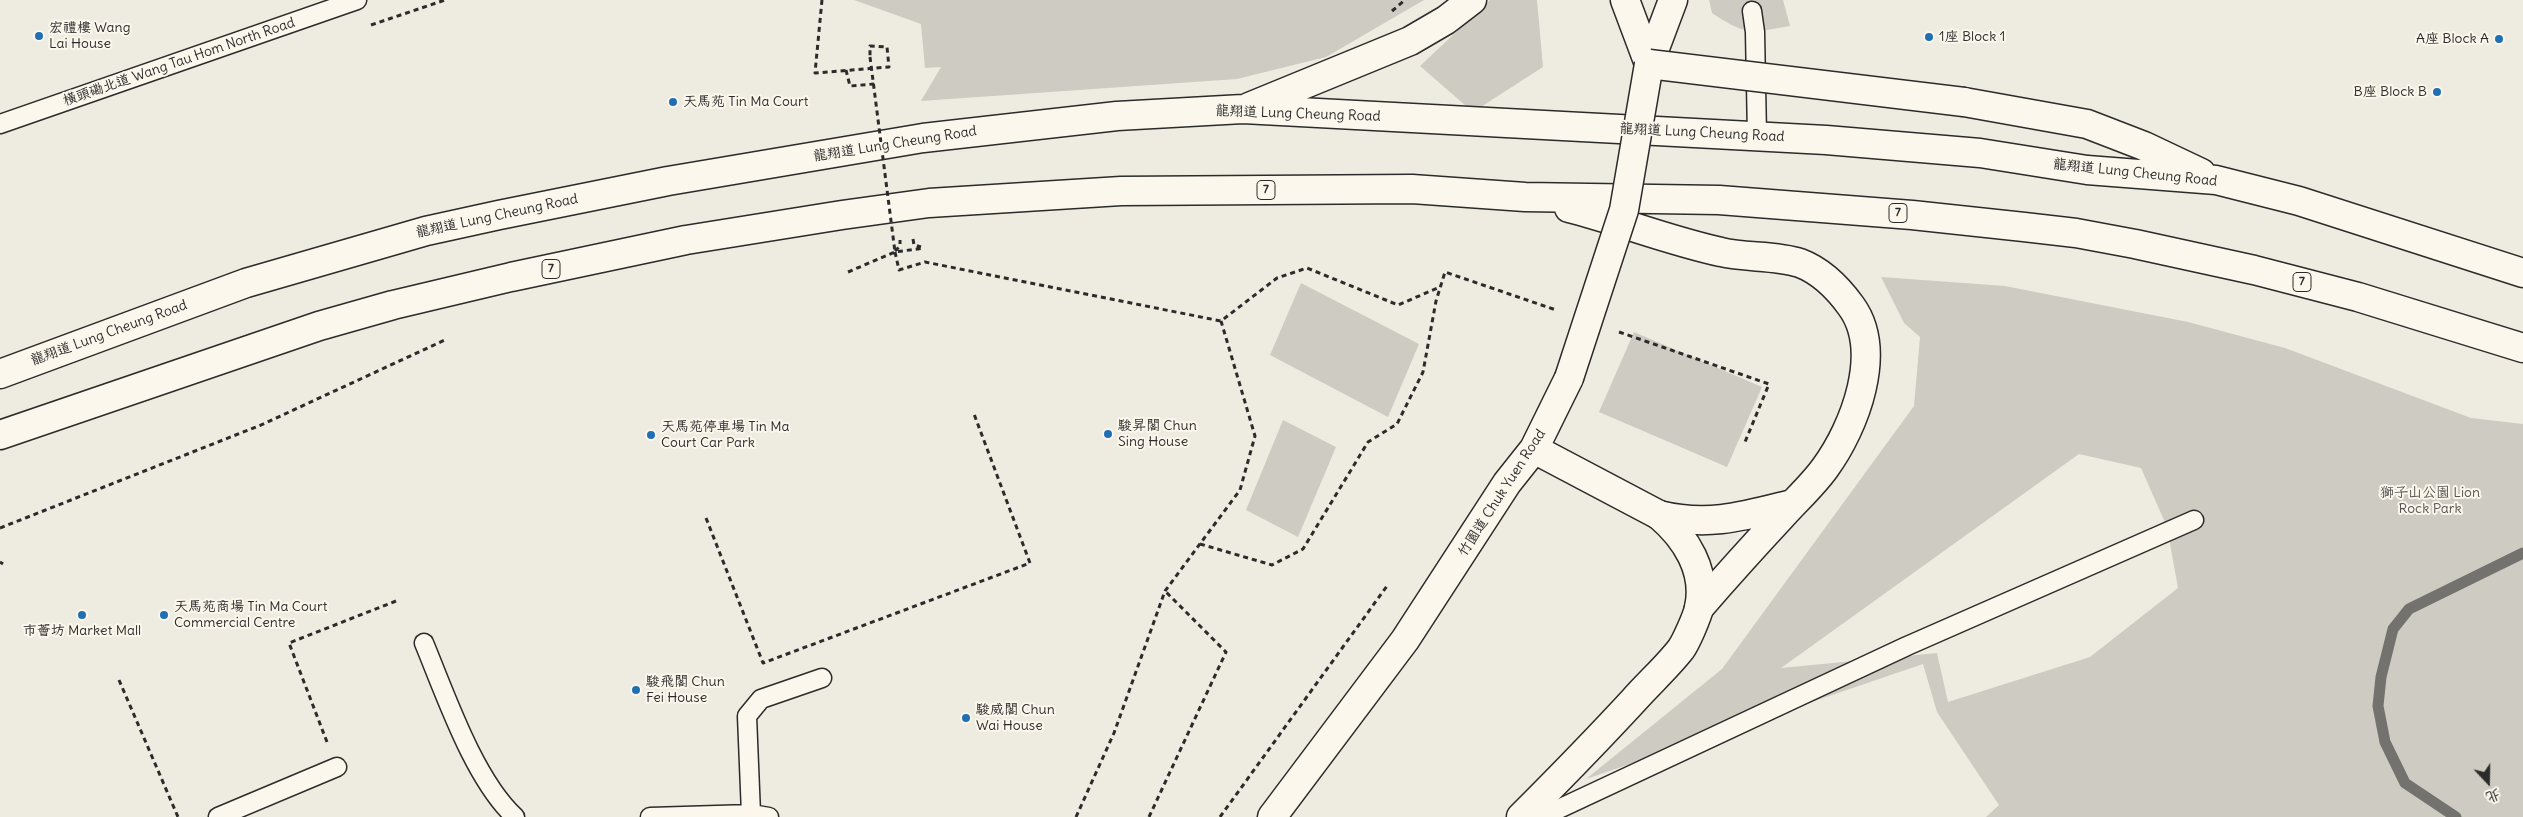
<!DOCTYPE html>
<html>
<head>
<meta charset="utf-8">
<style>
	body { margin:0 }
	#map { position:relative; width:2523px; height:817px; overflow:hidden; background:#eeebe0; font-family:Delius,"LXGW WenKai TC",sans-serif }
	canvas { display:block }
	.north { position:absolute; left:2463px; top:757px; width:50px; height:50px; -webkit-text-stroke:4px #fbf7ec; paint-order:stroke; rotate:159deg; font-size:14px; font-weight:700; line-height:20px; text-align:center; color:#2b2b2b }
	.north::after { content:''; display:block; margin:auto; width:18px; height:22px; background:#2b2b2b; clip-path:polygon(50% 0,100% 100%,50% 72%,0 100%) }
</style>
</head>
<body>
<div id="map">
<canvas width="2523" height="817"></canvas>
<div class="north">北</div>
</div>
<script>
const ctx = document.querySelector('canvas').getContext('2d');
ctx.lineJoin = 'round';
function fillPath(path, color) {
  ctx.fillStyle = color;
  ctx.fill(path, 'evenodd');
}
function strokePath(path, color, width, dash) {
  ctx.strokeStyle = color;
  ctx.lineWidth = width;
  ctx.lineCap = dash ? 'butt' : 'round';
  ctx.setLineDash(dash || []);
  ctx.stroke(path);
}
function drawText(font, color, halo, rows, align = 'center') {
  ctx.font = font + ' Delius,"LXGW WenKai TC",sans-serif';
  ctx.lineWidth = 4;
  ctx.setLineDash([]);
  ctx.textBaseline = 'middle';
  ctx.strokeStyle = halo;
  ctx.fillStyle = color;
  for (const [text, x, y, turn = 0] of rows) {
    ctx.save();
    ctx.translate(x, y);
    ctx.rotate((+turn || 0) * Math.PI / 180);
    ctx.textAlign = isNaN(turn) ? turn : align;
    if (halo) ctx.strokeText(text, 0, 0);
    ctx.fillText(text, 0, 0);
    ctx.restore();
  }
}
const green = new Path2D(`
	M854,0H1424L1326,57L1237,79L921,101L941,67L925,68L921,24Z
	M1490,0H1537L1543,67L1473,112L1420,66Z
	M1709,0H1783L1790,26C1750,33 1747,36 1712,13Z
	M1881,277L2005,286L2188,322L2285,348L2471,418L2523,424V817H1986L1999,805L1937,712L1923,664L1586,779L1722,669L1914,406L1920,337L1904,323ZM2079,454L2141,468L2167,527L2178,588L2090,657L1948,702L1937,653L1781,668Z
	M1301,283L1419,344L1388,417L1270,355Z
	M1634,332L1762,387L1727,467L1599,412Z
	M1283,420L1336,447L1298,537L1246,510Z`);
const stream = new Path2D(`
	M2456,817L2405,783L2385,742L2378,706L2381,677L2393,629L2409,609L2523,553`);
const path = new Path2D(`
	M822,0L815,73L889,67L887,47L870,46V57
	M1392,11L1405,0
	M371,25L445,0
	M846,70L850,86L874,84
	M913,239L914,245L921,247
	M895,251L900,246V240
	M895,252L899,270L925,262L1221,321L1277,278L1307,268L1398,305L1440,287
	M848,272L895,252L924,248
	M1619,332L1769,384L1745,442
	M706,518L763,663L1030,563L974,414
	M0,528L261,425L447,339
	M1200,544L1272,565L1303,549L1368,442L1397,424L1423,372L1436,301L1445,272L1556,310
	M0,562L3,564
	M119,680L178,817
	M327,742L289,643L396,601
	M1076,817L1114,733L1165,591L1240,490L1255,436L1221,321
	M1149,817L1226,652L1165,591
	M1220,817L1387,586`);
const lane = new Path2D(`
	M1752,11L1755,32L1757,136
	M0,124L357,0
	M424,643C446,696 474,779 515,817
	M751,814L747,716L761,699L822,678
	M218,817L337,767
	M650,817L751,814L769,817
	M1533,817L1548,814L1907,646L2194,520`);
const street = new Path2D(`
	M1521,817C1559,779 1597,740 1634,700C1649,683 1667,667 1681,649C1686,642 1697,617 1699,608C1707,571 1686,538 1659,515`);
const secondary = new Path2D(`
	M1625,0L1649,64
	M1649,64L1673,0
	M1534,449L1659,515
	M1272,817L1405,640L1507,483L1534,449L1569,378`);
const highway = new Path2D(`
	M1964,102L2087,124L2144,146L2201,173
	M1249,107L1410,41L1446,20L1472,0
	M1569,208C1620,221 1670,241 1721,252C1746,258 1775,255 1800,263C1821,271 1838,288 1851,306C1884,351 1855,427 1825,468C1812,486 1795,501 1780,518C1752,548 1726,577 1699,608
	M0,374L246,283L426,231L499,215L668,181L923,138L1117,116L1243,109L1826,140L1980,153L2087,170L2216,180L2299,201L2523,273
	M0,435L319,326L393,305L511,277L686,240L842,215L929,203L1121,191L1412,189L1525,197L1719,200L1912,215L2024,227L2076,233L2135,244L2254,270L2358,297L2523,348
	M1659,515C1709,527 1744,516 1792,504`);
const pathBridge = new Path2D(`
	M870,57L895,252`);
const secondaryBridge = new Path2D(`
	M1569,378L1624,210L1649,64`);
const highwayBridge = new Path2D(`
	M1649,64L1964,102`);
const markers = [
	[39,36,5,"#1f6fb2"],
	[1929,37,5,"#1f6fb2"],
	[2499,39,5,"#1f6fb2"],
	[2437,92,5,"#1f6fb2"],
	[673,102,5,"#1f6fb2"],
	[1108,434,5,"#1f6fb2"],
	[651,435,5,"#1f6fb2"],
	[82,615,5,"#1f6fb2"],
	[164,615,5,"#1f6fb2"],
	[636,690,5,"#1f6fb2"],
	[966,718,5,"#1f6fb2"]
];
const shields = [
	[1266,190,18],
	[1898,213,18],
	[551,269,18],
	[2302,282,18]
];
const shieldNames = [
	["7",1266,190],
	["7",1898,213],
	["7",551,269],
	["7",2302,282]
];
const poiNames = [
	["宏禮樓 Wang",49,28],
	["Lai House",49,44],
	["1座 Block 1",1939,37],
	["A座 Block A",2489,39,"right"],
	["B座 Block B",2427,92,"right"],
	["天馬苑 Tin Ma Court",683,102],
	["駿昇閣 Chun",1118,426],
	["Sing House",1118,442],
	["天馬苑停車場 Tin Ma",661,427],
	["Court Car Park",661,443],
	["天馬苑商場 Tin Ma Court",174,607],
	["Commercial Centre",174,623],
	["市薈坊 Market Mall",82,631,"center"],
	["駿飛閣 Chun",646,682],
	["Fei House",646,698],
	["駿威閣 Chun",976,710],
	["Wai House",976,726]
];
const streetNames = [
	["橫頭磡北道 Wang Tau Hom North Road",179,62,-19],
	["龍翔道 Lung Cheung Road",1298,114,2],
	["龍翔道 Lung Cheung Road",1702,133,3],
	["龍翔道 Lung Cheung Road",895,144,-9],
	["龍翔道 Lung Cheung Road",2135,173,6],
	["龍翔道 Lung Cheung Road",497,216,-12],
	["龍翔道 Lung Cheung Road",109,333,-20],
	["竹園道 Chuk Yuen Road",1502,493,-57]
];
const parkNames = [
	["獅子山公園 Lion",2430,493],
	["Rock Park",2430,509]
];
fillPath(green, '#cecbc2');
strokePath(stream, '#74726e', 11);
strokePath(lane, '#2b2b2b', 21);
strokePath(street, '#2b2b2b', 31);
strokePath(secondary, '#2b2b2b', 31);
strokePath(highway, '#2b2b2b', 31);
strokePath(path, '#2b2b2b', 3, [5, 4]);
strokePath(lane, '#fbf7ec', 18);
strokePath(street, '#fbf7ec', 28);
strokePath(secondary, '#fbf7ec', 28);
strokePath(highway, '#fbf7ec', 28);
strokePath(secondaryBridge, '#2b2b2b', 31, []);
strokePath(highwayBridge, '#2b2b2b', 31, []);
strokePath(pathBridge, '#2b2b2b', 3, [5, 4]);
strokePath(secondaryBridge, '#fbf7ec', 28);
strokePath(highwayBridge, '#fbf7ec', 28);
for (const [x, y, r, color] of markers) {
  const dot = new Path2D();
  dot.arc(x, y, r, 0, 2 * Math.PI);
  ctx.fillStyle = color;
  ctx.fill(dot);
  strokePath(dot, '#fbf7ec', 2);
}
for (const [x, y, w] of shields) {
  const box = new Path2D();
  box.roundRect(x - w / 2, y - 9.5, w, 19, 4);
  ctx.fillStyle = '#fbf7ec';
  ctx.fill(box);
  strokePath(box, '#2b2b2b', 1);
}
drawText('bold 12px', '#2b2b2b', null, shieldNames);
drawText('14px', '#2b2b2b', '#fbf7ec', poiNames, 'left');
drawText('14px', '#2b2b2b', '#fbf7ec', streetNames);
drawText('14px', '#545351', '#fbf7ec', parkNames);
</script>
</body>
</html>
